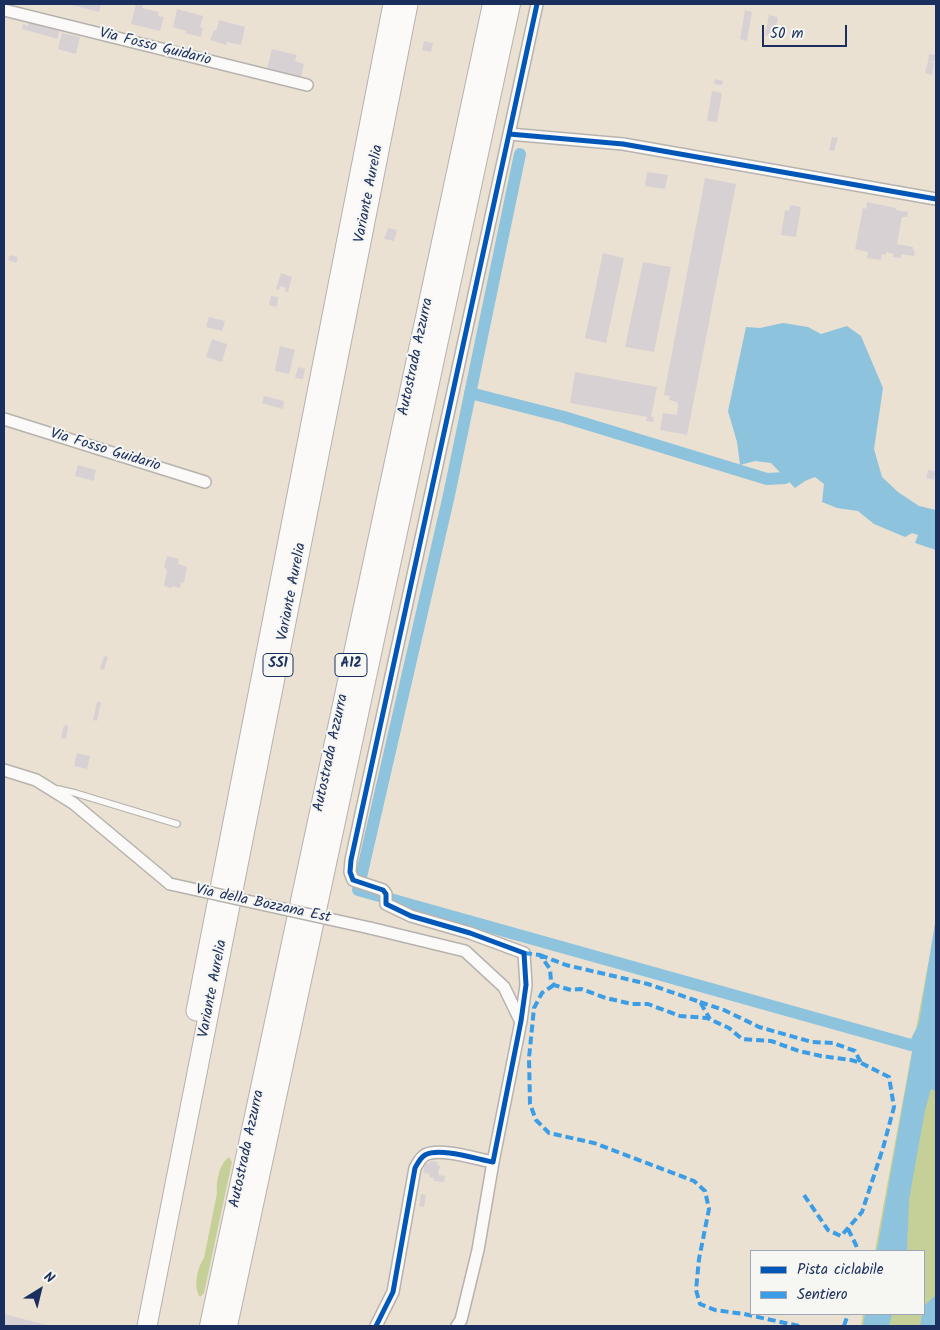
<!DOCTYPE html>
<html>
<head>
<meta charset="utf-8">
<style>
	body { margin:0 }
	#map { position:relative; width:940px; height:1330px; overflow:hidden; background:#eae1d3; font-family:Kalam,sans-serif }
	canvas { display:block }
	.frame { position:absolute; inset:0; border:5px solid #1b2f5e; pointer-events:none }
	.legend { position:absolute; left:750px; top:1250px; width:175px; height:65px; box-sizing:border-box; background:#f6f6f2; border:1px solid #9ea6b7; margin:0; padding:6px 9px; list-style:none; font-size:15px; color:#1b2f5e }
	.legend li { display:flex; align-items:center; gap:10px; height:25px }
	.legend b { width:25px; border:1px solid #9ea6b7 }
	.north { position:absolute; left:15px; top:1265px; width:50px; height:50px; -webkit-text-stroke:4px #f6f6f2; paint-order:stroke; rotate:36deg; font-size:14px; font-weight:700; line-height:20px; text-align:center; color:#1b2f5e }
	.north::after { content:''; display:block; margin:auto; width:18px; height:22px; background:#1b2f5e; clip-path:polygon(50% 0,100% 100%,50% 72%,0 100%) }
	.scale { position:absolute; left:762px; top:25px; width:85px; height:22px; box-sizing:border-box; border:2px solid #1b2f5e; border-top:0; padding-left:6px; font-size:15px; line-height:18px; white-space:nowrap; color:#1b2f5e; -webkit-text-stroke:4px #f6f6f2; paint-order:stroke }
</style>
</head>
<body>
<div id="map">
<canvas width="940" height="1330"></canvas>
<div class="frame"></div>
<ul class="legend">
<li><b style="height:6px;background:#0057b8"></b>Pista ciclabile</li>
<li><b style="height:6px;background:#3b9de6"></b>Sentiero</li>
</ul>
<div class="north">N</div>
<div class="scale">50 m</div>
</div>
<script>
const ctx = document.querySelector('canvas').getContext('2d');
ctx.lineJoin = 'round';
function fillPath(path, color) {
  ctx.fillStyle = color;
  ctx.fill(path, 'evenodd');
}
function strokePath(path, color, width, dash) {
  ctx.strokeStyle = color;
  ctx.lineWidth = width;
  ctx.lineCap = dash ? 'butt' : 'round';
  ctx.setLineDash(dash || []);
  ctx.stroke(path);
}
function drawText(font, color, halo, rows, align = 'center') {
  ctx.font = font + ' Kalam,sans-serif';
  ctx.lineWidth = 4;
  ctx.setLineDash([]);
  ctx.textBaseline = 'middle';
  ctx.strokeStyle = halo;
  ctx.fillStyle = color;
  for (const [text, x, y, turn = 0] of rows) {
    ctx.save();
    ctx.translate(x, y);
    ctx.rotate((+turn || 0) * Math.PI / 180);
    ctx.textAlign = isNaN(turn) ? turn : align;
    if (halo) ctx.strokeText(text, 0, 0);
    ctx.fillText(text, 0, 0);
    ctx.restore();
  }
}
const green = new Path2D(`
	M936,921V1326H861L863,1314H924V1251H875Z
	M229,1157L232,1162L204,1293L200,1297C193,1287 197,1268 204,1258L217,1193C216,1182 219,1164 229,1157Z`);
const water = new Path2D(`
	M783,323L808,327L821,334L847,326L861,336L883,388L874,449L882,477L898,492L919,506L936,510V550L915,543L918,535L912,533L905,537L874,524L858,511L837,508L822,502L824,484L815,477L805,481L795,488L771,463L755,461L740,465L737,442L728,411L746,327L760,328Z
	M936,917V1091L931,1089L925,1110L909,1200L907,1251H877L912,1053L911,1039L919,1023Z
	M936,1295V1326H920L922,1314H924V1306Z
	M865,1314H892L889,1326H863Z`);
const canal = new Path2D(`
	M520,154L449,495L358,890L911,1045
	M470,393L564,417L767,479L785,478`);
const building = new Path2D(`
	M68,4H101L99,12Z
	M136,4H143L142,8L159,12L158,16L164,17L160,31L131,24Z
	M177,9L203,16L200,27L203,28L201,37L185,33L186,31L173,27Z
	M745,10L752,12L747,41L740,39Z
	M769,15L778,17L774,37L765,35Z
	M29,18L61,26L57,39L22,29L23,24L28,26Z
	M219,20L245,27L241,45L227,42L226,45L210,40L214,30L216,31Z
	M62,33L80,37L76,54L58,49Z
	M424,41L433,43L431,52L422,50Z
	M272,49L297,55L295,61L304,64L301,77L267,68Z
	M929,54L935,55L934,62L928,61Z
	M928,61L934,63L932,75L925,73Z
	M715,79L723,81L722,85L714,84Z
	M712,91L722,93L717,122L707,121Z
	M832,137L838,138L834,151L829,150Z
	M647,172L668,175L665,189L645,186Z
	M705,178L736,184L687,435L660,430L663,413L677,415L678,404L677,402L669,400L670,396L664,395Z
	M867,202L896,208V210L908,212L907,217H902L897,244L913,247V250H915L914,256L901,254V258L893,257V254L886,252V255L882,254L881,260L867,258L868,252L855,249L863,208L866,209Z
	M790,205L801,207L796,237L781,235L785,210L789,211Z
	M388,228L397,230L394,241L384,239Z
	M603,253L624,258L606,343L585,338Z
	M10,255L18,257L16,263L8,260Z
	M643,262L671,267L654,352L625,347Z
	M281,273L292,277L288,292H285L286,288L280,286L279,290L276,289Z
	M271,296L278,297L277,307L269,305Z
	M209,317L225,321L222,331L206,327Z
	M212,339L227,344L222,362L206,357Z
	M280,346L295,350L289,374L275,371Z
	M298,367L305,369L303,379L295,378Z
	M575,372L657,387L651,417H654L653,422L646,421L647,417L570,403Z
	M264,396L284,401L283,409L262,403Z
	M78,465L96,470L94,477L95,478L94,481L75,476Z
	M928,470L935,471L934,480L926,478Z
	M167,556L179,559L178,564L187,567L184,583L181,582L180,588L172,586L171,588L164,586L167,569L164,568Z
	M104,656L108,657L104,670L100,669Z
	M97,702H101L97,721L93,720Z
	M64,725L68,726L66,739L61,738Z
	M77,753L90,756L87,769L74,766Z
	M430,1161L438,1162L437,1165L440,1166L438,1175L445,1176L444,1182L434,1181V1178L429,1177V1174L423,1173L425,1163L429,1164Z
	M421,1194L426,1195L424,1207L419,1206Z
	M4,1314L50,1326H4Z`);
const service = new Path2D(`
	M58,789L75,793L177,824`);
const minor = new Path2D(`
	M537,4L509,134L623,144L936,199
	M4,10L307,85
	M4,419L205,482
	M4,770L36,780L73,803L170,884
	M370,928L465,951L504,987L520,1020
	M376,1326L393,1292L415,1168C418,1163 420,1158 425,1155C440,1147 476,1159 493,1162L521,1021L526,985L524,953L470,933L411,916L386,904V894L383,890L353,880L350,872L351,860L509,134
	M457,1326L461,1320L478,1250L493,1162`);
const trunk = new Path2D(`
	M196,1011L393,4
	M147,1326L408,4`);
const motorway = new Path2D(`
	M210,1326L493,4
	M227,1326L510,4`);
const minorBridge = new Path2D(`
	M170,884L370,928`);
const quiet = new Path2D(`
	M524,953L540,955L550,969L551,981L554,985L571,990L581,989L606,998L632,1004H648L680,1016L707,1018L729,1028L742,1039L771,1041L799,1051L821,1056L851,1060L861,1063L889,1077L894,1107L883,1148L862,1212L841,1236L828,1230L804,1195
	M540,955L566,965L648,984L700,1002L710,1019
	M554,985L542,993L534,1008L529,1058L530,1104L536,1120L549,1133L594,1143L694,1181L705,1191L709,1209L699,1259L696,1290L700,1304L715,1310L744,1314L799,1326
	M700,1002L724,1010L759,1027L812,1042L833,1043L855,1051L861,1063
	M848,1229L856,1245L857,1251
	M844,1326L848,1314`);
const cycleway = new Path2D(`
	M537,4L509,134L623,144L936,199
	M376,1326L393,1292L415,1168C418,1163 420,1158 425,1155C440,1147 476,1159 493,1162L521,1021L526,985L524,953L470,933L411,916L386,904V894L383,890L353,880L350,872L351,860L509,134`);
const shields = [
	[278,665,30],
	[351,665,32]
];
const shieldNames = [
	["SS1",278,665],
	["A12",351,665]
];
const streetNames = [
	["Via Fosso Guidario",155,48,14],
	["Variante Aurelia",370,194,-79],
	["Autostrada Azzurra",417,357,-78],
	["Via Fosso Guidario",105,451,17],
	["Variante Aurelia",293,592,-79],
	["Autostrada Azzurra",332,753,-78],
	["Via della Bozzana Est",263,905,12],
	["Variante Aurelia",214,989,-79],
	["Autostrada Azzurra",248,1149,-78]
];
fillPath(green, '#c5d099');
fillPath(water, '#8ec3dd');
strokePath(canal, '#8ec3dd', 12);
fillPath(building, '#d8d1d4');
strokePath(service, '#b6b2ae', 8);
strokePath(minor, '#b6b2ae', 14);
strokePath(trunk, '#b6b2ae', 21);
strokePath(motorway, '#b6b2ae', 22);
strokePath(service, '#fcfaf8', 5.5);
strokePath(minor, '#fcfaf8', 11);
strokePath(trunk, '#fcfaf8', 19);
strokePath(motorway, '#fcfaf8', 20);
strokePath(minorBridge, '#b6b2ae', 14, []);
strokePath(minorBridge, '#fcfaf8', 11);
strokePath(quiet, '#3b9de6', 4, [8, 4]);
strokePath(cycleway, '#0057b8', 5);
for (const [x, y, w] of shields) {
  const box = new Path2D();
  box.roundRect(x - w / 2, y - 11.5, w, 23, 4);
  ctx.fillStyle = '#f6f6f2';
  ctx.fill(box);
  strokePath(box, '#1b2f5e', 1);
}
drawText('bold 14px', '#1b2f5e', null, shieldNames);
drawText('15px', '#1b2f5e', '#f6f6f2', streetNames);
</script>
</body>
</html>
